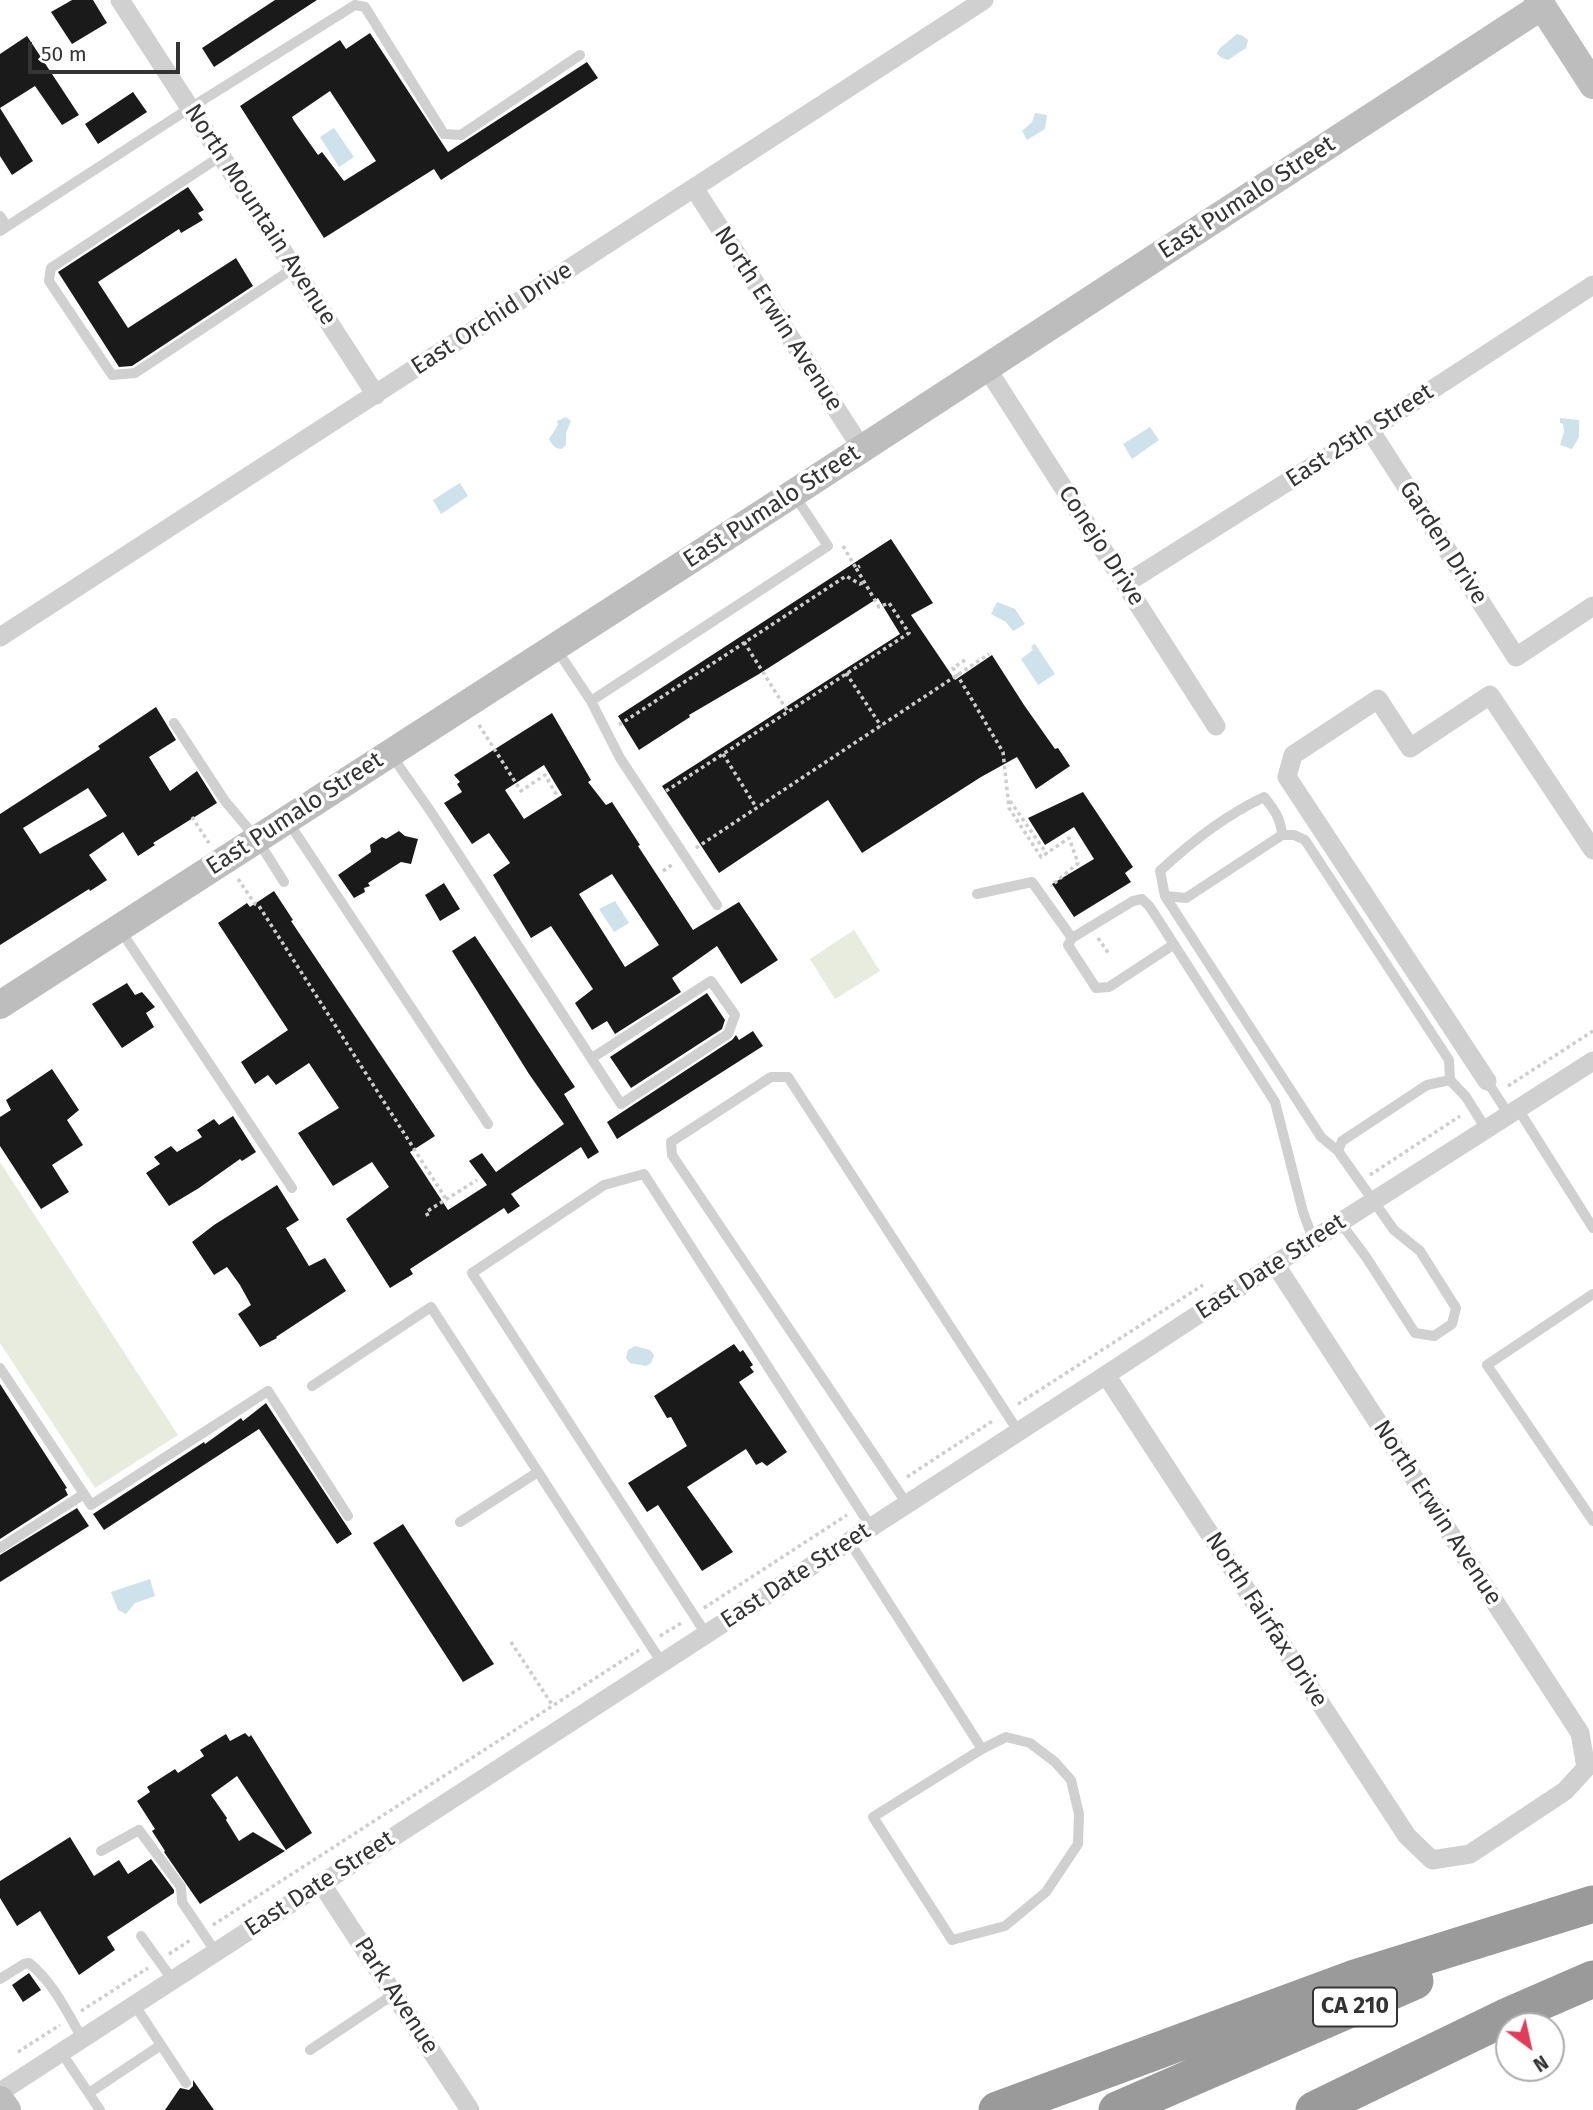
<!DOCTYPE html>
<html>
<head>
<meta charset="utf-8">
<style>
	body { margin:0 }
	#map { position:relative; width:1593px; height:2110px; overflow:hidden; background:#fff; font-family:"Fira Sans",sans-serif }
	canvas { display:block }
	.north { position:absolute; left:1495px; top:2012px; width:70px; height:70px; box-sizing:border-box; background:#fff; border:2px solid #adadad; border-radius:50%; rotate:147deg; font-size:19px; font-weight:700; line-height:28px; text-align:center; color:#333 }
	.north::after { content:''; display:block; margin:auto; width:24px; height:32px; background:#e13d59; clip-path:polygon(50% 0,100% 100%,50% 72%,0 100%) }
	.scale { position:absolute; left:28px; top:42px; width:152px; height:32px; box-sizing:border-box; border:4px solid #333; border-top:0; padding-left:9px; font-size:21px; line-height:24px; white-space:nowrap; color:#333; -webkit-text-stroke:5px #fff; paint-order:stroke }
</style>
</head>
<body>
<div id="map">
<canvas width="1593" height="2110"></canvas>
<div class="north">N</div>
<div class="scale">50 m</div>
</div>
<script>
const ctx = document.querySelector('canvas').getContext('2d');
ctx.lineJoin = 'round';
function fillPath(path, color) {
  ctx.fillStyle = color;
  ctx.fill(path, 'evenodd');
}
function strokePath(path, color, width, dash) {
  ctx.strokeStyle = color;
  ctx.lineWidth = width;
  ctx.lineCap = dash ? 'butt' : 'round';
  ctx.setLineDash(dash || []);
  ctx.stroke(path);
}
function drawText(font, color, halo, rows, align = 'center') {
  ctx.font = font + ' "Fira Sans",sans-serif';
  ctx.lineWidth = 7;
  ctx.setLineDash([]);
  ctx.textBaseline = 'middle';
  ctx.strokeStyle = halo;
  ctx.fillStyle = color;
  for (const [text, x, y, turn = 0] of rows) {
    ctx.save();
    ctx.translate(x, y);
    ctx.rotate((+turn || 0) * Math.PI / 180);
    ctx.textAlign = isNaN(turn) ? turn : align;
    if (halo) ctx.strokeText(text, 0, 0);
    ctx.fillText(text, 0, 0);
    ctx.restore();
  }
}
const green = new Path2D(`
	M854,930L880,971L835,999L810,959Z
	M0,1162L178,1435L95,1488L0,1343Z`);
const water = new Path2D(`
	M1237,34L1243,36L1248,40L1246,48L1228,60L1222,58L1217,54L1219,49Z
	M1035,113L1047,115L1045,129L1027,140L1022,131L1032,122Z
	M334,128L354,157L339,167L320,137Z
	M566,417L571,421L566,433V445L562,449C555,449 552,445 549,439L558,425L557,421Z
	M1560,418L1579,420V437L1572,449L1560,445L1564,432L1563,424L1560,423Z
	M1150,427L1159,440L1132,459L1123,444Z
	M460,483L468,496L441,514L433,500Z
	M997,602L1015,609L1025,624L1013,631L1006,622L991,614Z
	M1035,644L1055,674L1038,685L1021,659L1033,650L1031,646Z
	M615,901L629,923L614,932L599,909Z
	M635,1346L650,1350L654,1355L651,1363L646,1366L630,1363L626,1358L628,1350Z
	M150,1579L155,1596L135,1603L126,1614L118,1610L111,1592Z`);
const building = new Path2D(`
	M72,0H93L107,23L72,44L51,12Z
	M275,0H317L214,67L202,48Z
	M370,33L448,152L587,62L598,78L441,180L434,169L324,238L240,106L340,40L346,49ZM330,91L376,161L344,181L322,152L318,155L294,121L292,117Z
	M27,36L79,115L62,125L35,86L0,108L33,161L12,175L0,156V54Z
	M133,92L147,112L98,144L85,124Z
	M188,187L204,210L198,213L203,220L181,233L179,229L98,282L128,328L236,258L253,286L132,366L119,367L58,272Z
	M891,539L933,603L911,615L955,680L992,655L1024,705L1055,749L1058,748L1070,766L1036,789L1017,757L981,777L862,853L828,800L719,873L662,786L900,634L878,598L759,674L689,715L690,717L639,750L618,716Z
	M156,707L176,740L149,757L170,791L197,771L217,803L153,843L155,845L138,856L123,832L89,855L107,880L90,891L89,889L0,945V814L100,749L98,746ZM88,788L107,816L40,854L23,828Z
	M552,713L591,780L588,782L606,805L612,802L640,845L638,846L693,930L739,902L778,960L741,984L717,946L672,978L681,992L615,1034L607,1021L592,1030L575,1003L593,989L551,926L531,938L493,875L510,863L489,833L472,844L444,803L462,792L457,784L460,782L454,775ZM544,765L562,795L524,819L505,790ZM612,874L659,945L625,967L579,894Z
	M1083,792L1133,867L1125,873L1131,882L1074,917L1052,884L1094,859L1074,827L1045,845L1028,818Z
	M399,831L405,836L418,839L411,864L401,862L368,883L370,886L364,888L365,892L354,898L338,875L371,852L370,845L382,837L386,839Z
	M444,883L460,909L440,921L425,895Z
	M274,891L293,920L291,921L435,1136L410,1152L448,1210L487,1185L469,1161L482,1153L496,1172L564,1124L529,1074L452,951L475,936L575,1087L564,1094L599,1152L588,1159L581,1147L511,1194L520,1206L508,1214L504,1208L410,1269L413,1274L390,1288L346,1219L389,1187L372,1162L333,1186L298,1133L339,1108L309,1063L276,1085L268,1075L255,1084L241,1062L288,1030L218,923L247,903L250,907Z
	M127,983L135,995L142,992L155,1007L146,1013L154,1027L122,1048L92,1004Z
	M707,993L725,1020L722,1029L631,1088L610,1057Z
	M753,1031L763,1046L617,1139L607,1122L732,1040L736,1035L739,1040Z
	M52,1069L79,1110L67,1120L83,1145L52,1165L69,1192L41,1209L0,1146V1117L11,1110L6,1100Z
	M233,1116L256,1152L242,1161L240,1159L199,1188L169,1206L146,1173L160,1164L154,1157L171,1146L177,1152L202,1137L197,1130L214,1119L219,1125Z
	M277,1185L299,1220L286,1228L309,1266L325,1258L346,1291L276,1337L277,1338L260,1347L238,1314L251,1305L240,1285L227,1267L214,1275L192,1242L214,1225Z
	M734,1344L740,1352L743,1350L753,1365L750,1367L754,1372L739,1382L787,1452L767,1466L762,1462L756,1465L746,1449L687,1487L733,1552L702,1571L658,1505L647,1512L628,1483L687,1446L671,1417L667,1418L654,1396Z
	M0,1384L67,1488L65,1489L68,1495L0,1539Z
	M266,1403L352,1534L337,1544L259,1429L104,1530L93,1514L204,1442L205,1444L241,1418L243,1421Z
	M77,1508L89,1526L0,1582V1555Z
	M403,1524L494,1664L463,1682L373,1543Z
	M245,1733L249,1737L251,1735L312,1833L286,1850L237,1776L211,1795L227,1818L226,1820L239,1841L253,1832L285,1851L200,1904L164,1852L165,1851L152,1831L155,1829L137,1801L150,1792L147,1787L175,1769L178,1773L204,1756L200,1750L226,1734L230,1741Z
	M70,1837L94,1876L119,1860L128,1874L151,1859L174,1890V1893L107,1937L115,1950L79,1975L40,1911L17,1926L0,1898V1881Z
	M29,1973L41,1990L23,2002L12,1985Z
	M193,2080L214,2110H165L180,2088L189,2090L193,2086Z`);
const path = new Path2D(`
	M843,546L856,568L860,566
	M744,642L788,712
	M965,660L953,668L1003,752L1009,808L1041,857L1069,838L1078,863L1051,886
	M846,673L881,726
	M479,725L521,791L545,775L558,797
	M619,725L846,576L860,584L864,582
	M723,754L756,807
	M666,791L909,633L889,603L879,607L856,568
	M1010,801L1047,854
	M192,817L209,843
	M696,848L989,654
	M663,871L673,864
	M238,879L255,904L259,906L446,1199
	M1098,938L1109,954
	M1508,1086L1593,1031
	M1370,1175L1460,1116
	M428,1216L426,1212L477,1180
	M1018,1404L1203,1285
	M907,1477L994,1420
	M704,1608L847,1515
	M660,1636L683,1622
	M511,1642L553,1706
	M213,1925L639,1650
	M169,1954L192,1939
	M81,2011L148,1968
	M18,2052L60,2025`);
const lane = new Path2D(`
	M221,156L51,268L49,281L112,375L135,373L294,268
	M0,216L7,226
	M0,231L190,108L355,5L365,7L444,134L461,135L580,55
	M557,650L591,701L828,546L795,496
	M591,701L620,758L717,905
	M174,723L225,801L257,839L284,882
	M392,756L431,812L621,1104L728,1034L735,1015L711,981L592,1058
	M289,823L488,1124
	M1282,835C1281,819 1274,809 1264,797C1226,815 1190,843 1160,871L1165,896L1186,898L1282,835H1294L1305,840L1449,1060L1450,1080
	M977,894L1032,882L1072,938
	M1165,896L1321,1137L1338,1151
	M121,931L292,1188
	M1173,945L1109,987L1096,988L1068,945L1072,938L1133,901L1142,899L1150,907L1275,1102L1303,1212L1313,1239
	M1487,1081L1509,1115
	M1518,1109L1593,1228
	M1340,1222L1366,1257L1415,1333L1434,1336L1452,1324L1456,1308L1420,1251L1394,1230L1338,1151L1342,1141L1427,1085L1450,1080L1466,1097L1486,1129
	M1593,1294L1487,1365L1593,1521
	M0,1368L84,1494L0,1548
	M312,1386L431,1307L662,1663
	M84,1494L91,1505L268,1391L348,1516
	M907,1504L672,1155L671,1142L771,1077H788L1018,1431
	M460,1522L538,1472
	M849,1541L982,1749L873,1817L952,1940L1005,1926L1046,1892L1078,1844L1079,1814L1071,1780L1055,1762L1030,1743L1006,1737L982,1749
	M706,1634L472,1273L604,1185L644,1174L871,1527
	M101,1851L139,1830L181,1887L182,1902L215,1951
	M141,1936L172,1979
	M0,1979L24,1964L29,1963C53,1982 67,2012 82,2038
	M134,2004L186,2083
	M310,2050L394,1994
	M61,2052L100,2110
	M89,2093L161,2045`);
const street = new Path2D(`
	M120,0L376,395
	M694,188L862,449
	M986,367L1216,726
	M1370,430L1516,657L1593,606
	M1125,584L1370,430L1593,285
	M0,637L984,0
	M1487,1081L1287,777L1293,755L1378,699L1410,748L1490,695L1593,850
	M1106,1375L1407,1836L1432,1860L1470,1854L1565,1791L1586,1768L1580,1733L1275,1264
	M321,1883L470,2110
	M0,2092L1106,1375L1275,1264L1593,1061`);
const secondary = new Path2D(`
	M1538,0L1593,85
	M0,1005L794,493L1542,6
	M0,2100L7,2110`);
const highway = new Path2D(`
	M997,2110L1352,1979L1593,1904
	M1117,2110L1415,1981
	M1314,2110L1508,2016L1593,1979`);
const shields = [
	[1355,2007,84]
];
const shieldNames = [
	["CA 210",1355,2007]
];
const streetNames = [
	["East Pumalo Street",1247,198,-33],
	["North Mountain Avenue",260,215,57],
	["East Orchid Drive",492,319,-33],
	["North Erwin Avenue",778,319,57],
	["East 25th Street",1360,436,-33],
	["East Pumalo Street",772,507,-33],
	["Garden Drive",1443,543,57],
	["Conejo Drive",1101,546,57],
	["East Pumalo Street",295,814,-33],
	["East Date Street",1271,1267,-33],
	["North Erwin Avenue",1437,1513,57],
	["East Date Street",796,1576,-33],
	["North Fairfax Drive",1266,1620,57],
	["East Date Street",320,1884,-33],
	["Park Avenue",396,1996,57]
];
fillPath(green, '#e7ecdf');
fillPath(water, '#cde2eb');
fillPath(building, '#1a1a1a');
strokePath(path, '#cdcdcd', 3.5, [3.5, 3.5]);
strokePath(lane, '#d0d0d0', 10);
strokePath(street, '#d0d0d0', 19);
strokePath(secondary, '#bdbdbd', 28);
strokePath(highway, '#9a9a9a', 37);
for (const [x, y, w] of shields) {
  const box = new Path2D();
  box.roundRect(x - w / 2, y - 19.5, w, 39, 5);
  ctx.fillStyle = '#fff';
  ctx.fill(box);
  strokePath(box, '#333', 2);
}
drawText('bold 23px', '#333', null, shieldNames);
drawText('24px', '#333', '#fff', streetNames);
</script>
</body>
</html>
